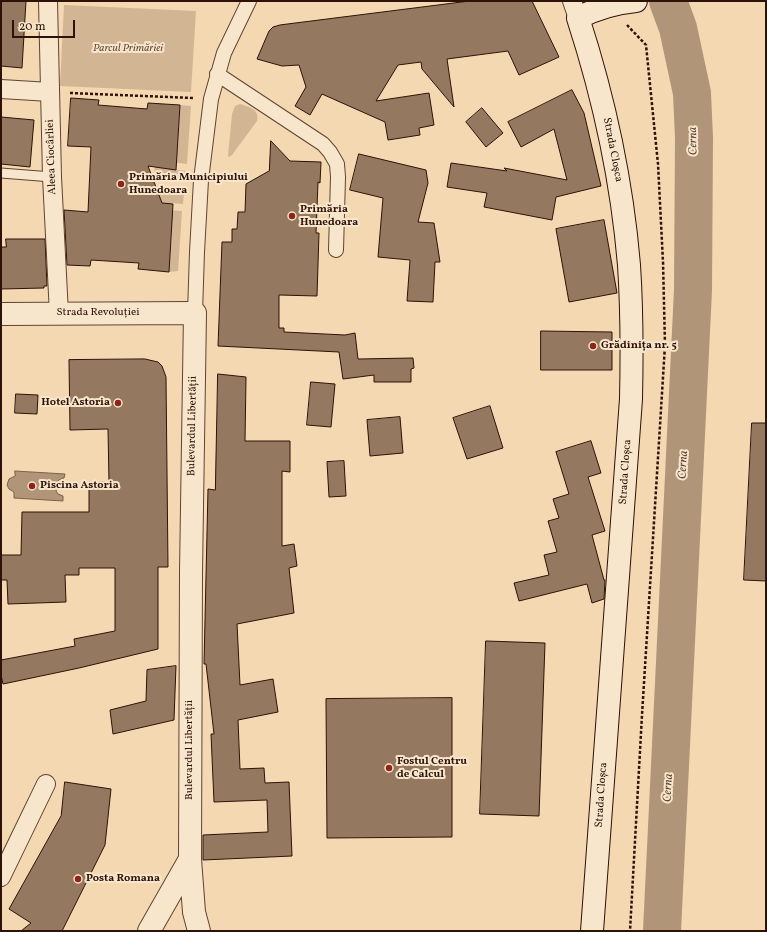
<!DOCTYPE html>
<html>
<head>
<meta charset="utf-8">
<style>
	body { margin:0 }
	#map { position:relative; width:767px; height:932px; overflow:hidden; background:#f4d8b1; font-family:Vollkorn,serif }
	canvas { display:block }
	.frame { position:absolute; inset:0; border:2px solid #2d1208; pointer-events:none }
	.scale { position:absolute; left:12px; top:20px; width:63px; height:18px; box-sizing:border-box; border:2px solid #2d1208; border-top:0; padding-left:5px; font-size:12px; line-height:14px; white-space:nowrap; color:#2d1208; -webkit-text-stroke:3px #f8e6cc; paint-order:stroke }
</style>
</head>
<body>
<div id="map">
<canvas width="767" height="932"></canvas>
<div class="frame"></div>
<div class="scale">20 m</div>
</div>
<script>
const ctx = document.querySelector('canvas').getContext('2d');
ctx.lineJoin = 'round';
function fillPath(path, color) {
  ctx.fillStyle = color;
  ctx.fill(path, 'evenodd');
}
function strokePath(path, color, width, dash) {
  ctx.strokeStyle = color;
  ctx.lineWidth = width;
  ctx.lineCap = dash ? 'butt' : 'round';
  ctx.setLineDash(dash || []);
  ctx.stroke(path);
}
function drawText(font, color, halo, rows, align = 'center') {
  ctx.font = font + ' Vollkorn,serif';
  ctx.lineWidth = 4;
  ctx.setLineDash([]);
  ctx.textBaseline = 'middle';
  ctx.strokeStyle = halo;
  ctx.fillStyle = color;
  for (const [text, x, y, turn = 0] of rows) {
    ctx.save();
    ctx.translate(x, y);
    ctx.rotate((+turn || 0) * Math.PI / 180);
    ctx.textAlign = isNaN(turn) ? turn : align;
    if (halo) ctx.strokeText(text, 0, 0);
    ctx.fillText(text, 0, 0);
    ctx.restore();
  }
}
const green = new Path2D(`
	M64,5L196,11L191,92L60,86Z
	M240,104C249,107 260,109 257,121L232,155L229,157L228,156L232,114L235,106Z
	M180,105L191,106L187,164L171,162L170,169L186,171L185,181L154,179L156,142L178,143Z
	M153,190L184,192L183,204L170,203L169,210L182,211L178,271L169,272L172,228L151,227Z`);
const water = new Path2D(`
	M15,471L65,474L64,478C56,479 53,487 58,494L63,496V501L14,498V492L9,489L7,485L9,479L15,476Z`);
const river = new Path2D(`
	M662,931L693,290L694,138L692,93L678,28L668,1`);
const building = new Path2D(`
	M1,1H26L22,68L1,66Z
	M470,1H532L559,57L519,75L508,51L447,59L454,107L422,69L421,62L398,65L376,101L429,93L434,125L419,128L420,135L388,140L385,122L322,94L310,115L295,106L306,87L299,65L282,66L257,59L269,31L273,27L280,25Z
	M572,90L584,113L601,186L556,197L552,220L484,207L487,193L447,187L451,163L507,171L504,168L567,180L554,129L521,147L508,122Z
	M71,98L99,100L98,105L147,109L148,103L180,105L176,170L148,166L162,203L173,204L169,272L138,269L139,263L91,260L90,266L67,265L64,210L88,212L91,147L68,146Z
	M482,108L503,133L486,147L466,122Z
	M1,117L34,120L30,167L1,164Z
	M271,141L290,161L321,162L320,183L318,182L316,233H319L317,296L279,295V328H284V332L345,335L355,333L358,359L413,358L414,368L411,369V382H374V375L343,379L339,352L218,346L222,242H232V229H237L238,212H245L246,184L269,171Z
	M359,154L426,170L428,183L418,222L434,223L440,262H435L433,302L407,301L410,260L378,257L383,198L350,190Z
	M604,220L617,293L569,302L556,229Z
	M6,239H45L47,286H44V288L1,289V247H6Z
	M541,331L612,332V370H541Z
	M145,359L158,362L162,366L166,377L168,567H158V649L79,668L3,684L1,675V660L75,646L74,639L115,631V568H79V575H65L66,602L8,604L7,580H1V555H21L22,512H89V482H109L108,429L70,430L69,360Z
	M218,374L246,377L245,441H290V472L282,471V546L294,544L297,566L289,568L294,613L237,624L240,685L273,679L278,712L238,720L240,769L264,768L265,783L289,782L292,856L203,860V835L268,832L267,800L214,802L211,734H214L206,664H204L208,489L215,490Z
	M311,382L335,384L331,427L307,425Z
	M16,394L38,395L37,414L15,413Z
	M490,406L503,448L467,459L453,418Z
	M400,417L403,453L370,456L367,420Z
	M752,423H766V581L744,580Z
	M591,441L601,473L588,477L605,531L592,535L604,580H605L604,599L592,603L587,584L519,601L514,583L549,575L544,555L557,552L548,521L559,518L553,499L569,494L556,452Z
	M344,461L346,496L329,497L327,462Z
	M486,641L545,643L539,816L480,814Z
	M176,666L174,720L113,734L110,710L146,701L147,670Z
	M452,698V837L327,838L326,699Z
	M65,782L111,789L105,845L62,931H21L31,923L9,909L61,816Z`);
const path = new Path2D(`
	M627,25L646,45L658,164L663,262L665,345L642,715L630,931
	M70,93L193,98`);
const service = new Path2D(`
	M1,173L52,177`);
const pedestrian = new Path2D(`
	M217,74L323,144L330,152L337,164L338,177L336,250
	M195,313L197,252L201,180L211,99L224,53L249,1`);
const minor = new Path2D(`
	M48,1L52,177L59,314
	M572,1L578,18
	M1,89L50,92
	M1,877L46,784`);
const tertiary = new Path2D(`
	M1,314L195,313L191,572L190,859L194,912L199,931
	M149,931L190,859`);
const secondary = new Path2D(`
	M592,931L631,399C632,354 632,310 629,265C622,182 604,98 578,18C597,8 615,3 636,1`);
const markers = [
	[121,184,4,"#8f2418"],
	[292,216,4,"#8f2418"],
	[593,346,4,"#8f2418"],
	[118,403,4,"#8f2418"],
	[32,486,4,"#8f2418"],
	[389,768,4,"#8f2418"],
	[78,879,4,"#8f2418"]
];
const parkNames = [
	["Parcul Primăriei",128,49]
];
const streetNames = [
	["Strada Cloșca",612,150,79],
	["Aleea Ciocârliei",52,157,-92],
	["Strada Revoluției",98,313],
	["Bulevardul Libertății",193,426,-89],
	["Strada Cloșca",626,472,-86],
	["Bulevardul Libertății",190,750,-90],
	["Strada Cloșca",602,795,-86]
];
const poiNames = [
	["Primăria Municipiului",129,178],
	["Hunedoara",129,191],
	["Primăria",300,210],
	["Hunedoara",300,223],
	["Grădinița nr. 5",601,346],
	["Hotel Astoria",110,403,"right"],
	["Piscina Astoria",40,486],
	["Fostul Centru",397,762],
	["de Calcul",397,775],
	["Posta Romana",86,879]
];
const waterNames = [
	["Cerna",694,141,-91],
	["Cerna",684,465,-87],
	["Cerna",669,788,-87]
];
fillPath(green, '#d2b694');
fillPath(water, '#b09578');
strokePath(water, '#7c614b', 1);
strokePath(river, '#b09578', 38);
fillPath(building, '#947960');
strokePath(building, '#2d1208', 1);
strokePath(service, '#5f4432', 11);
strokePath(pedestrian, '#5f4432', 16);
strokePath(minor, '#5f4432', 20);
strokePath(tertiary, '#5f4432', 24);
strokePath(secondary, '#2d1208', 24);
strokePath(path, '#2d1208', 2.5, [3, 2]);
strokePath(service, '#f8e6cc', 9);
strokePath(pedestrian, '#f8e6cc', 14);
strokePath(minor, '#f8e6cc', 18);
strokePath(tertiary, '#f8e6cc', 22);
strokePath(secondary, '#f8e6cc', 22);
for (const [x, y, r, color] of markers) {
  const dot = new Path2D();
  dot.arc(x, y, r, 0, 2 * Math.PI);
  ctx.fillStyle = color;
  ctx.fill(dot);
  strokePath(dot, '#f8e6cc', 1.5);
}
drawText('italic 11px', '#674b39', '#f8e6cc', parkNames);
drawText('11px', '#2d1208', '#f8e6cc', streetNames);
drawText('bold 11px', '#2d1208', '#f8e6cc', poiNames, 'left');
drawText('italic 12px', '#614635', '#f8e6cc', waterNames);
</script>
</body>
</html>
